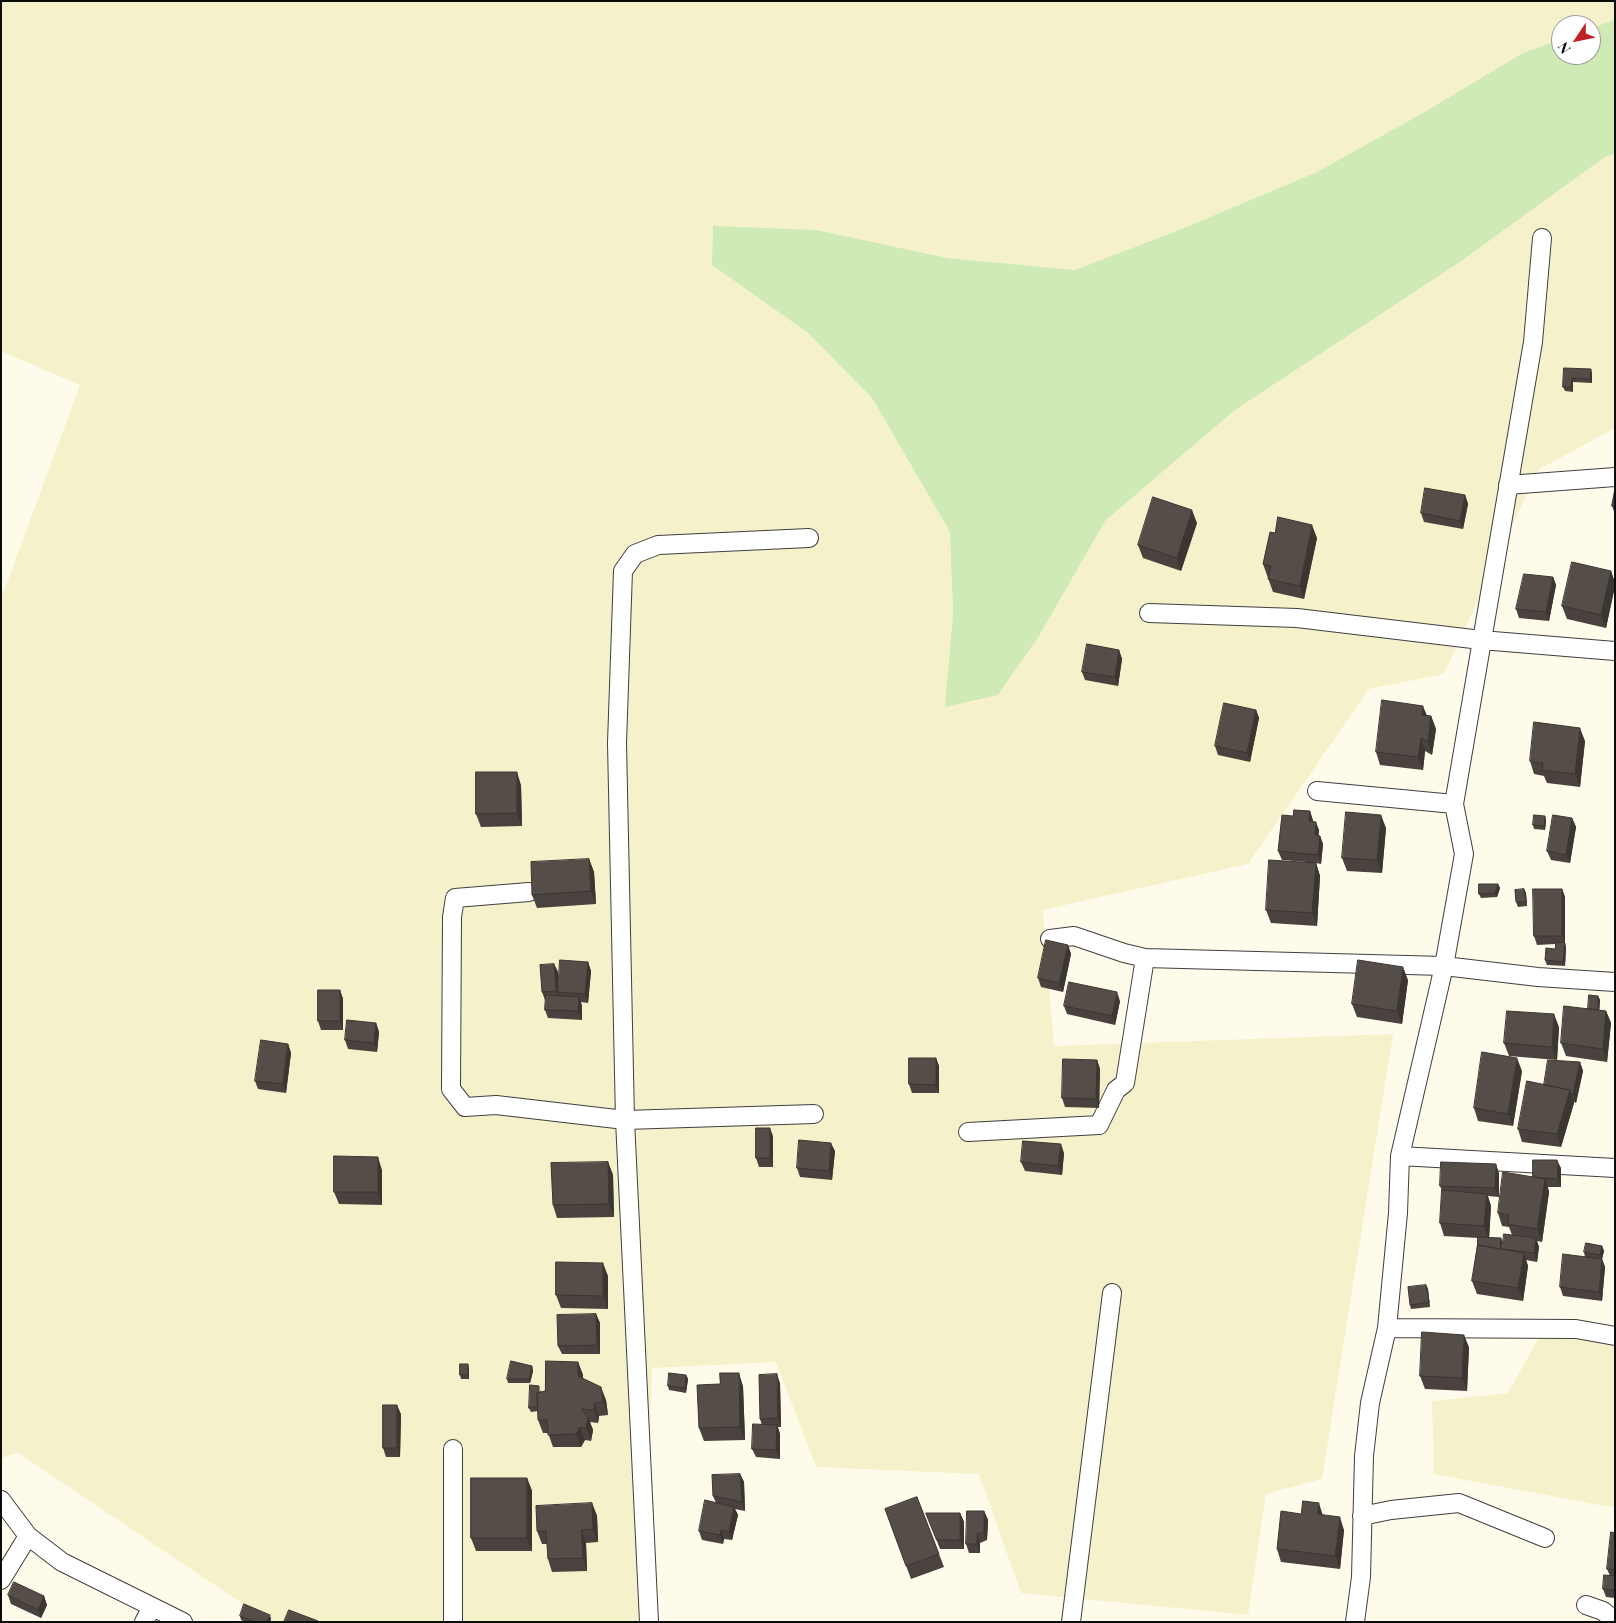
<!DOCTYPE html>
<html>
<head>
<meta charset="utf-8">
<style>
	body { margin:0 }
	#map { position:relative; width:1616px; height:1623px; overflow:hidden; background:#fffbeb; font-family:"Playfair Display",serif }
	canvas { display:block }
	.frame { position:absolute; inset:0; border:2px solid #0c0c0c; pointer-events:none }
	.north { position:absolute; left:1551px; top:15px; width:50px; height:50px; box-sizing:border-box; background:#fff; border:1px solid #9e9e9e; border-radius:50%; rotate:236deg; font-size:14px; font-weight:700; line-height:20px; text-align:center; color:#0c0c0c }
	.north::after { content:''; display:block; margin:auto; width:18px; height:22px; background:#c02125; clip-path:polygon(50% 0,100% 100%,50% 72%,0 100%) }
</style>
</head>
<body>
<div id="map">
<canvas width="1616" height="1623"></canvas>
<div class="frame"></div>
<div class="north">N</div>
</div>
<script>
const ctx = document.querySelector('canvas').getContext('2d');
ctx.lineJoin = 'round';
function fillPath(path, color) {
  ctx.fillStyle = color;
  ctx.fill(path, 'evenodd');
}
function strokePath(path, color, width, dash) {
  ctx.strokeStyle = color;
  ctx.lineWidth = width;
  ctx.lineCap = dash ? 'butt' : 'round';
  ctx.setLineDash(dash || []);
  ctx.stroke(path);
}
const farmland = new Path2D(`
	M1,1H1615V20L1591,28V25H1561V39L1523,53L1421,114L1317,172L1179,230L1075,270L947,258L712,265L808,333L872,398L950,532L953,616L998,695L1039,636L1105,521L1235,410L1460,262L1605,157L1615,154V428L1538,470L1444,674L1369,689L1248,864L1043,910L1054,1046L1393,1034L1322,1479L1266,1494L1248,1615L1021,1593L979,1474L816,1467L776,1362L652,1368L645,1622H270L18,1453L1,1458V599L80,385L1,351Z
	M1543,1330L1615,1339V1508L1434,1474L1432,1401L1508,1393Z`);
const green = new Path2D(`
	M1615,20V154L1605,157L1460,262L1235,410L1105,521L1039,636L998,695L945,707L953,616L950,532L872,398L808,333L712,265L713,226L816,230L947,258L1075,270L1179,230L1317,172L1421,114L1523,53L1561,39V55H1591V28Z`);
const minor = new Path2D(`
	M1508,485L1615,477
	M1149,613L1297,618L1481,640L1615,651
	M1317,791L1454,804
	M529,892L455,898L452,917L451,1089L465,1107L496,1105L625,1120L814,1114
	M1050,939L1074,936L1124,953L1145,958
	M968,1132L1099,1125L1116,1090L1125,1083L1145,958L1444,966L1538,977L1615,982
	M1400,1156L1615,1168
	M1387,1328L1576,1329L1615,1336
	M1,1500L28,1536L62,1562L183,1622
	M1362,1516L1391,1510L1459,1503L1545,1538
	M1,1580L28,1536
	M1586,1605L1603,1611L1615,1621
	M144,1622L152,1607
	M453,1622V1449
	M649,1622L625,1120L617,743L623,571L635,554L658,545L809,538
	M1071,1622L1112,1293
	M1355,1622L1361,1577L1364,1456L1370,1403L1387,1328L1398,1213L1400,1156L1444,966L1464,854L1454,804L1533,342L1542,238`);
const wall = new Path2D(`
	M1564,368L1592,373V383L1573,382V392L1565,391L1563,387Z
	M1615,489V514L1612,506Z
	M1465,495L1468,504L1463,529L1424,522L1421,513Z
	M1197,523L1181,571L1143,558L1138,545Z
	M1317,538L1304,599L1273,592L1263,564Z
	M1611,571L1615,583V586L1606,628L1567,619L1562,606Z
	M1553,577L1556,585L1549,621L1519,618L1516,609Z
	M1119,650L1122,659L1118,686L1085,680L1082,672Z
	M1256,710L1259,718L1250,762L1218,755L1215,746Z
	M1427,715L1431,716L1436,729L1432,755L1425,751L1423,770L1380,765L1376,752Z
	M1585,741L1580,787L1547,783L1544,776L1534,774L1530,761Z
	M521,785L522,826L481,827L476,814Z
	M1310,811L1313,822L1319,830L1318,835L1320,836L1323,844L1321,864L1316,863L1320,876L1317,926L1271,923L1266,910L1306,862L1282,860L1278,851L1293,816Z
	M1545,816L1546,821L1545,830L1534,829L1533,825Z
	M1572,818L1576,827L1570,863L1551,860L1547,851Z
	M1386,828L1382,873L1347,871L1342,858Z
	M589,859L594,872L596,904L537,908L532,895Z
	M1498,884L1500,888L1497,897L1481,898L1479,894Z
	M1524,889L1526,893L1527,906L1518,907L1516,902Z
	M1562,889L1565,897V944L1566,947L1565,966L1547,965L1545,960L1555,949L1556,944L1537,945L1534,936Z
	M1068,945L1071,954L1063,992L1041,987L1038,978Z
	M588,962L591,971L588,1003L581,1002L582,1006V1020L548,1018L545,1010L546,1000H545L542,992L554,964L558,972V984Z
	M1408,980L1402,1024L1357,1017L1352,1004Z
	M340,990L343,999V1030H321L318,1021Z
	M1598,996L1600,1000L1599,1010L1606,1011L1611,1023L1607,1062L1566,1056L1561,1043Z
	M1120,1001L1115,1025L1067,1014L1064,1006Z
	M376,1023L379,1032L377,1052L348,1049L345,1040Z
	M1559,1027L1557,1060L1509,1056L1504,1043Z
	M288,1044L291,1053L286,1093L258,1089L255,1081Z
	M936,1058L939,1066V1093H912L909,1084Z
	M1097,1060L1100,1069L1099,1108L1065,1107L1062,1098Z
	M1580,1062L1583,1071L1576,1103L1574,1102V1103L1561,1147L1522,1142L1518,1129L1544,1085Z
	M1522,1071L1513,1126L1478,1121L1474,1108Z
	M773,1136V1167H759L756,1158Z
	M835,1151L832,1180L800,1177L797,1168Z
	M1064,1153L1062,1175L1025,1171L1021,1162Z
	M608,1162L613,1175L614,1217L557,1218L553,1205Z
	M1561,1168V1187H1548L1549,1192L1542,1242L1537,1241L1539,1247L1537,1262L1526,1260L1528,1266L1523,1301L1477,1294L1472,1281L1478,1238L1444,1236L1440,1223L1442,1191L1440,1186L1499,1173V1197L1488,1196L1491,1206L1489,1238H1501L1502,1242V1249L1512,1235L1509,1227L1502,1226L1498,1213L1533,1177Z
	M382,1170V1205L339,1204L334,1192Z
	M1602,1246L1604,1251L1602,1259L1605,1267L1602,1301L1563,1296L1560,1287L1585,1257L1584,1252Z
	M608,1276V1309L561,1308L556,1295Z
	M1426,1285L1428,1289L1430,1307L1411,1309L1410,1305Z
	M596,1314L600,1323V1354H562L558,1346Z
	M1469,1347L1467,1391L1425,1389L1420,1376Z
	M578,1362L583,1375V1378L606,1400L608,1415L599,1416L598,1423L590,1422L593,1430L591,1441L585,1440L581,1447H553L548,1433H543L538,1420V1411L531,1412L529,1408L541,1390V1392L545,1391Z
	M532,1366L533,1371L530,1383H508L507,1379Z
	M469,1368V1379H461L460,1375Z
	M686,1375L688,1379L686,1393L669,1390L668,1386Z
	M780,1383L781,1427H778L780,1434V1459L756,1457L752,1449L762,1425L760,1419Z
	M743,1386L745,1440L704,1441L699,1428Z
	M401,1414L400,1457H386L383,1448Z
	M740,1474L744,1482L745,1511L735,1509L738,1515L732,1540L724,1539L723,1544L702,1540L699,1531L716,1503L713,1496Z
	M527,1478L532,1491V1551H476L471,1538Z
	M917,1497L944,1567L911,1579L885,1509Z
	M592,1503L597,1516L598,1542L586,1543L587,1571L552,1572L548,1559L547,1544H542L537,1531Z
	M984,1511L988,1520L987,1540L980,1543V1553H969L966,1544Z
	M926,1513H960L964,1522V1549H940Z
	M1301,1514L1323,1515L1344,1530L1340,1569L1281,1562L1277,1549Z
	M1615,1533V1598L1606,1597L1603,1589L1610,1576L1607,1569Z
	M8,1595L44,1596L47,1605L41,1618L11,1604Z
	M240,1616L271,1619L270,1622H246L241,1620Z`);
const shadedWall = new Path2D(`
	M1591,369L1592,373V383L1590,379Z
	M1572,378L1573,382V392L1571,387Z
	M1465,495L1468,504L1463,529L1460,521Z
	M1192,510L1197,523L1181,571L1177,558Z
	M1312,525L1317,538L1304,599L1300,586Z
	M1611,571L1615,583V586L1606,628L1601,615Z
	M1553,577L1556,585L1549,621L1546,612Z
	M1119,650L1122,659L1118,686L1115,677Z
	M1423,706L1428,718L1422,715Z
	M1256,710L1259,718L1250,762L1247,753Z
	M1431,716L1436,729L1432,755L1428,742Z
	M1580,728L1585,741L1580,787L1575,774Z
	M1421,738L1425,751L1423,770L1418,757Z
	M517,772L521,785L522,826L517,813Z
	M1310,811L1313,820L1312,830L1309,821Z
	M1381,815L1386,828L1382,873L1377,860Z
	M1545,816L1546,821L1545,830L1544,826Z
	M1572,818L1576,827L1570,863L1566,855Z
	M1316,822L1319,830L1318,844L1315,835Z
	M1320,836L1323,844L1321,864L1318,855Z
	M589,859L594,872L596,904L591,891Z
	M1316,863L1320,876L1317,926L1312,913Z
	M1498,884L1500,888L1497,897L1495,893Z
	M1524,889L1526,893L1527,906L1526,902Z
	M1562,889L1565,897V944L1566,947L1565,966L1563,962L1565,944L1562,936Z
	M1068,945L1071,954L1063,992L1059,983Z
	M588,962L591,971L588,1003L585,994Z
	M554,964L558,972L559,992H558L559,1000L556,991Z
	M1403,967L1408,980L1402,1024L1397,1011Z
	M340,990L343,999V1030L340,1021Z
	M1117,992L1120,1001L1115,1025L1112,1016Z
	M1598,996L1600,1000L1599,1017L1598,1013Z
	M579,997L582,1006V1020L578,1011Z
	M1606,1011L1611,1023L1607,1062L1603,1049Z
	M1554,1014L1559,1027L1557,1060L1552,1047Z
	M376,1023L379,1032L377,1052L374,1043Z
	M288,1044L291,1053L286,1093L283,1084Z
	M936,1058L939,1066V1093L936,1085Z
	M1517,1058L1522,1071L1513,1126L1508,1114Z
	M1097,1060L1100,1069L1099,1108L1096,1099Z
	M1580,1062L1583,1071L1576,1103L1573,1094Z
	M1570,1090L1574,1103L1561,1147L1557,1134Z
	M770,1128L773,1136V1167L770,1158Z
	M831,1143L835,1151L832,1180L829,1171Z
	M1061,1144L1064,1153L1062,1175L1058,1166Z
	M378,1157L382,1170V1205L378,1192Z
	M1557,1160L1561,1168V1187L1558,1179Z
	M608,1162L613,1175L614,1217L609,1204Z
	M1496,1164L1499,1173V1197L1495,1188Z
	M1545,1179L1549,1192L1542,1242L1537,1229Z
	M1487,1194L1491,1206L1489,1239L1484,1226Z
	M1501,1238L1502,1242V1256L1500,1251Z
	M1536,1238L1539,1247L1537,1262L1534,1253Z
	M1602,1246L1604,1251L1602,1259L1605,1267L1602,1301L1599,1292L1602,1260L1600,1255Z
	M1524,1253L1528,1266L1523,1301L1518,1288Z
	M603,1263L608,1276V1309L603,1296Z
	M1426,1285L1428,1289L1430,1307L1429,1302Z
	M596,1314L600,1323V1354L597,1345Z
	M1464,1335L1469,1347L1467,1391L1462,1378Z
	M578,1362L583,1375L582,1389L578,1376Z
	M468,1364L469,1368V1379L468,1375Z
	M532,1366L533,1371L530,1383L529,1379Z
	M739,1373L743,1386L745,1440L740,1427Z
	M777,1374L780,1383L781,1427L778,1418Z
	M686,1375L688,1379L686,1393L685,1388Z
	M601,1387L606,1400L608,1415L603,1402Z
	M594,1403L599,1416L598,1423L594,1410Z
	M397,1405L401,1414L400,1457L397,1448Z
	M588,1417L593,1430L591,1441L586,1428Z
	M777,1425L780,1434V1459L776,1450Z
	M580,1427L585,1440L581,1447L576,1434Z
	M740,1474L744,1482L745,1511L742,1502Z
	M527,1478L532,1491V1551L527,1538Z
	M592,1503L597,1516L598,1542L593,1529Z
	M1319,1503L1323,1516L1317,1514Z
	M734,1507L738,1515L732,1540L729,1532Z
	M984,1511L988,1520L987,1540L984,1532Z
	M960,1513L964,1522V1549L960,1540Z
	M1340,1517L1344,1530L1340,1569L1335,1556Z
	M581,1530L586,1543L587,1571L583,1558Z
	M721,1530L724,1539L723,1544L720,1535Z
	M977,1534L980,1543V1553L977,1544Z
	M44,1596L47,1605L41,1618L38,1610Z
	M270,1615L271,1619L270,1622H267Z`);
const building = new Path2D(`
	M1564,368L1591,369L1590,379L1572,378L1571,387H1563Z
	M1425,488L1465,495L1460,521L1421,513Z
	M1615,489V506H1612Z
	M1153,497L1192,510L1177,558L1138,545Z
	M1278,517L1312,525L1300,586L1268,579L1271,566L1263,564L1270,532L1275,533Z
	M1572,562L1611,571L1601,615L1562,606Z
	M1524,574L1553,577L1546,612L1516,609Z
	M1087,644L1119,650L1115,677L1082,672Z
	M1382,700L1423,706L1422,715L1431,716L1428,742L1421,738L1418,757L1376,752Z
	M1224,703L1256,710L1247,753L1215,746Z
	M1534,722L1580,728L1575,774L1542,770L1543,763L1530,761Z
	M476,772H517V813L476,814Z
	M1294,810L1310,811L1309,821L1316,822L1315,835L1320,836L1318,855L1278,851L1282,815L1293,816Z
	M1346,812L1381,815L1377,860L1342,858Z
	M1534,815L1545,816L1544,826L1533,825Z
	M1553,815L1572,818L1566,855L1547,851Z
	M589,859L591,891L532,895L531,862Z
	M1269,860L1316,863L1312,913L1266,910Z
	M1479,884H1498L1495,893L1479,894Z
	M1524,889L1526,902H1516L1515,890Z
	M1533,889H1562V936H1534Z
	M1046,940L1068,945L1059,983L1038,978Z
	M1556,942L1565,943L1563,962L1545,960L1546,948L1555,949Z
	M560,960L588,962L585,994L558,992Z
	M1358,960L1403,967L1397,1011L1352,1004Z
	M554,964L556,991L542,992L540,965Z
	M1069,982L1117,992L1112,1016L1064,1006Z
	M318,990H340V1021H318Z
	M546,995L579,997L578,1011L545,1010Z
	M1589,995L1598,996V1010L1588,1009Z
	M1564,1006L1606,1011L1603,1049L1561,1043Z
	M1507,1011L1554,1014L1552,1047L1504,1043Z
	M347,1020L376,1023L374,1043L345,1040Z
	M261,1040L288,1044L283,1084L255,1081Z
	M1482,1052L1517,1058L1508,1114L1474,1108Z
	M909,1058H936V1085L909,1084Z
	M1063,1059L1097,1060L1096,1099L1062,1098Z
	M1548,1060L1580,1062L1573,1094H1571L1570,1090L1544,1085Z
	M1527,1081L1570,1090L1557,1134L1518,1129Z
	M756,1128H770V1158H756Z
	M799,1140L831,1143L829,1171L797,1168Z
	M1023,1141L1061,1144L1058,1166L1021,1162Z
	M334,1156L378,1157V1192H334Z
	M1533,1160H1557L1558,1179L1542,1178L1533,1177Z
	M608,1162L609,1204L553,1205L551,1163Z
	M1441,1162L1496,1164L1495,1188L1440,1186Z
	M1503,1172L1545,1179L1537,1229L1508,1224L1509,1215L1498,1213Z
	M1442,1190L1487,1194L1484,1226L1440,1223Z
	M1504,1234L1536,1238L1534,1253L1502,1249Z
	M1478,1237L1501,1238L1500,1249L1478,1245Z
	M1586,1243L1602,1246L1600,1255L1584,1252Z
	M1478,1245L1524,1253L1518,1288L1472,1281Z
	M1563,1254L1602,1259L1599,1292L1560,1287Z
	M556,1262L603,1263V1296L556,1295Z
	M1426,1285L1429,1302L1410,1305L1408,1287Z
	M596,1314L597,1345L558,1346L557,1315Z
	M1422,1332L1464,1335L1462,1378L1420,1376Z
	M511,1361L532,1366L529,1379H507Z
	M546,1361L578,1362V1376L601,1387L603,1402L594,1403V1410L581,1409L588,1417L586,1428L580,1427L576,1434L548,1435L547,1420H538L537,1393L545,1391Z
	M460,1364H468V1375H460Z
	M669,1373L686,1375L685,1388L668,1386Z
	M720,1373H739L740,1427L699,1428L697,1385L720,1384Z
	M777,1374L778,1418L760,1419L759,1375Z
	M530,1385L539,1386V1393H537L538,1406L529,1408Z
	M383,1405H397V1448H383Z
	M753,1424L777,1425L776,1450L752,1449Z
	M740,1474L742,1502L713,1496L712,1475Z
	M471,1478H527V1538H471Z
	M917,1497L939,1554L906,1566L885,1509Z
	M705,1500L734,1507L729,1532L721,1530L720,1535L699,1531Z
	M1303,1501L1319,1503L1317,1514L1340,1517L1335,1556L1277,1549L1281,1511L1301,1514Z
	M592,1503L593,1529L581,1530L583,1558L548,1559L546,1531H537L536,1506Z
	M967,1511H984V1532L977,1534V1544H966Z
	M926,1513H960V1540H937Z
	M1611,1532L1615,1533V1570L1607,1569Z
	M1604,1575L1615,1576V1590L1603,1589Z
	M14,1582L44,1596L38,1610L8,1595Z
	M244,1604L270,1615L267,1622H255L240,1616Z
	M289,1610L318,1621V1622H284Z`);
fillPath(farmland, '#f5f2cb');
fillPath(green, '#cfeab4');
strokePath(minor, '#3f3f3f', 20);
strokePath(minor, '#fff', 18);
fillPath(wall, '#49423e');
fillPath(shadedWall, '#3c3632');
fillPath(building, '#554d48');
strokePath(building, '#3c3632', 1);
</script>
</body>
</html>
